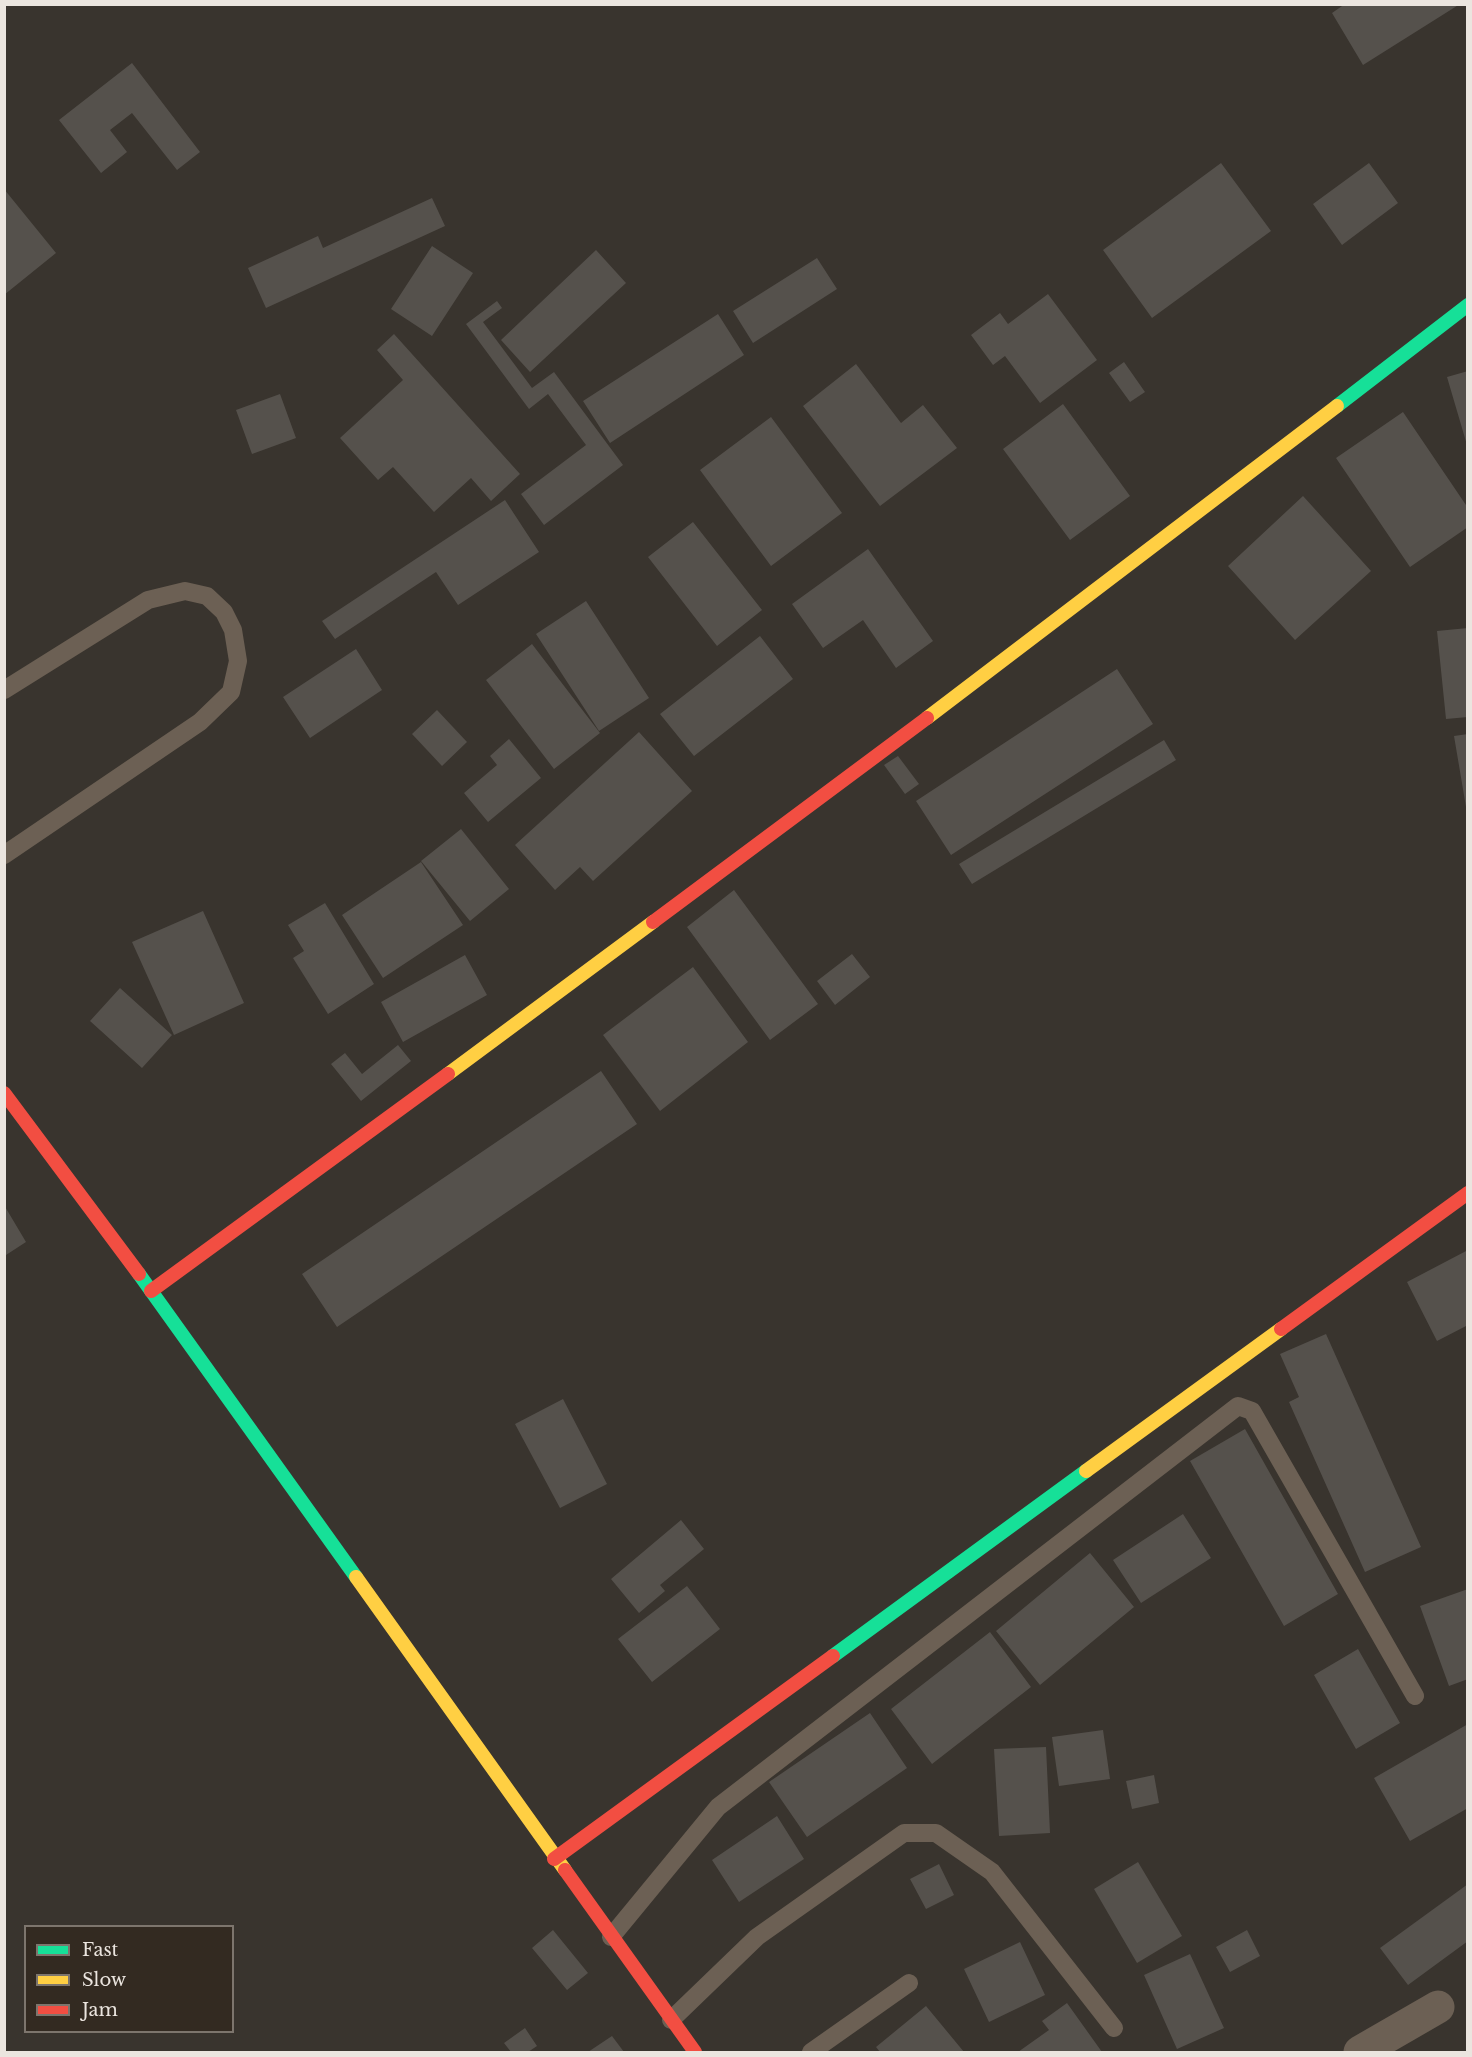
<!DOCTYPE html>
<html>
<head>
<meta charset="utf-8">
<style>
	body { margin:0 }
	#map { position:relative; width:1472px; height:2057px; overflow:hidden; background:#39342e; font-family:"Libre Baskerville",serif }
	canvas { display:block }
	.frame { position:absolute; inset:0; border:6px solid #ebe5df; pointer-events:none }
	.legend { position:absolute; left:24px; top:1925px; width:210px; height:108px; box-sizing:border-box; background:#332a21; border:2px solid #7d756d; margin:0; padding:8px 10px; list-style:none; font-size:18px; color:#ebe5df }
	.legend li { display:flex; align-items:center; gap:12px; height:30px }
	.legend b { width:30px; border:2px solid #7d756d }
</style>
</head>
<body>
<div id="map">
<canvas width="1472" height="2057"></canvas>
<div class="frame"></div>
<ul class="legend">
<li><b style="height:8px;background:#16e098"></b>Fast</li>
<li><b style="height:8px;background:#ffcf43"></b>Slow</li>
<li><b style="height:8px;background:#f24e42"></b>Jam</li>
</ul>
</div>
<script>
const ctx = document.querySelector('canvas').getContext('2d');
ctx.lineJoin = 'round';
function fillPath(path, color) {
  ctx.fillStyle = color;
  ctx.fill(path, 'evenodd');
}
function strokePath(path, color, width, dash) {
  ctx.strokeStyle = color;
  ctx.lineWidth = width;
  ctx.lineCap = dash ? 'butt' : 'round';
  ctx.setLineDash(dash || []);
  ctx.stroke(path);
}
const building = new Path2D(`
	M1345,4H1460L1363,65L1332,13Z
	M132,63L200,152L177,170L132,113L110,130L127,152L101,173L59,120Z
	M1221,163L1271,231L1152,318L1103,250Z
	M1369,163L1398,203L1342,245L1313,204Z
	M4,189L56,253L4,295Z
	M432,198L445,226L266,308L248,268L318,236L323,248Z
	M432,246L473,273L432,336L391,309Z
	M596,250L626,283L530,372L501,340Z
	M817,258L837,289L753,343L733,311Z
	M1048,294L1097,360L1040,403L1005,356L993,365L971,335L1000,313L1008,324Z
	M497,301L502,308L483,322L532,388L554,372L623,465L544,525L521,494L586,445L548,394L529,409L466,324Z
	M718,314L744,355L610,443L583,401Z
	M394,334L520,474L491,501L471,478L434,512L393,467L378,480L340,438L403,380L377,350Z
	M1124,362L1145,392L1130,402L1109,373Z
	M856,364L901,423L923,405L957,448L880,506L803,406Z
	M1468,371V445H1467L1447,377Z
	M280,394L296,438L252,454L236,410Z
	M1063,404L1130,496L1070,540L1003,449Z
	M1403,412L1468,508V527L1410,567L1336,458Z
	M771,417L842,513L771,566L700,470Z
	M1303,496L1371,571L1295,640L1228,566Z
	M505,500L539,552L458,605L436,572L335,639L322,621Z
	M693,522L762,610L717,646L648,557Z
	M868,549L933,641L896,668L863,620L823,648L792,604Z
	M586,601L649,698L599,731L536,634Z
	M1468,628V717L1446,719L1437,631Z
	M760,636L793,679L694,756L660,714Z
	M532,644L600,733L554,769L486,680Z
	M356,649L382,690L310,738L283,697Z
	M1117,669L1153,724L951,855L916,801Z
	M437,710L467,742L442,766L412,734Z
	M639,732L692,791L593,881L580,867L555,890L515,845Z
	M1468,734V807H1466L1454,736Z
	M509,739L541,778L488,822L464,793L497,765L490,756Z
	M1164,740L1176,760L972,884L959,864Z
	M898,756L919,784L905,794L884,765Z
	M461,829L509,889L470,921L421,861Z
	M421,862L463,925L383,978L342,915Z
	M734,890L818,1004L770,1040L687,927Z
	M325,903L374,984L328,1014L293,958L304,951L288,925Z
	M203,911L244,1003L174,1035L132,942Z
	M852,954L870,977L835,1005L817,981Z
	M465,955L487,995L403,1042L381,1002Z
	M693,967L748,1042L660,1111L603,1035Z
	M120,988L172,1035L142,1068L90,1021Z
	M398,1045L411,1061L361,1101L331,1064L345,1053L362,1074Z
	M601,1071L637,1124L337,1327L302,1274Z
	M4,1205L26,1242L6,1255L4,1252Z
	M1468,1250V1325L1437,1341L1407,1282Z
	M1326,1334L1421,1547L1365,1572L1289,1402L1299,1397L1280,1354Z
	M563,1399L607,1484L560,1508L515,1424Z
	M1245,1429L1338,1594L1284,1626L1190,1461Z
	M1183,1514L1211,1558L1141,1603L1113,1560Z
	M681,1520L704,1549L660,1585L665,1591L639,1613L611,1579Z
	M1090,1553L1134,1607L1040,1685L996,1631Z
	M687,1586L720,1629L652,1682L618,1639Z
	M1468,1589V1679L1449,1686L1420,1606Z
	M990,1632L1031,1687L932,1764L891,1709Z
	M1358,1649L1400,1723L1356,1749L1314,1675Z
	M870,1713L907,1768L807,1837L769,1782Z
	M1468,1724V1808L1410,1841L1374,1778Z
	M1103,1730L1110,1779L1059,1786L1052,1737Z
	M1046,1747L1050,1833L999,1836L994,1749Z
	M1154,1775L1159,1803L1132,1809L1126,1781Z
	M777,1816L804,1859L739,1902L712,1860Z
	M1138,1862L1182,1936L1137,1963L1094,1889Z
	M939,1864L954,1895L926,1909L910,1879Z
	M1468,1884V1941L1408,1985L1380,1948Z
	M553,1930L588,1973L567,1990L532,1948Z
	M1247,1930L1260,1956L1230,1972L1216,1947Z
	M1020,1942L1045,1995L989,2022L964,1969Z
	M1190,1954L1224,2028L1177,2049L1144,1975Z
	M1067,2003L1102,2052H1018L1049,2030L1042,2021Z
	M926,2006L964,2052H880L876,2047Z
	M525,2028L537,2046L528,2052H511L504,2043Z
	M612,2036L624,2052H588Z`);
const lane = new Path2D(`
	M4,690L148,600L185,591L207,596L224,612L233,630L238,661L231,692L200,722L4,855
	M611,1937L718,1807L1238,1406L1252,1411L1415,1696
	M671,2020L757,1937L904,1833H936L992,1872L1114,2028
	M811,2052L909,1983`);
const street = new Path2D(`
	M1360,2052L1438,2007`);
const fast = new Path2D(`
	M1337,406L1468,305
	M139,1274L356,1577
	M833,1656L1086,1471`);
const slow = new Path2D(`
	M927,718L1337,406
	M448,1074L653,922
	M1086,1471L1281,1329
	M356,1577L565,1870`);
const jam = new Path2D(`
	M653,922L927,718
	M4,1093L139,1274
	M151,1291L448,1074
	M1281,1329L1468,1193
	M554,1859L833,1656
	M565,1870L695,2052`);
fillPath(building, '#55514c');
strokePath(lane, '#6c6054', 18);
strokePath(street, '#6c6054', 33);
strokePath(fast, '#16e098', 14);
strokePath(slow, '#ffcf43', 14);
strokePath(jam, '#f24e42', 14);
</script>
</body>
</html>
